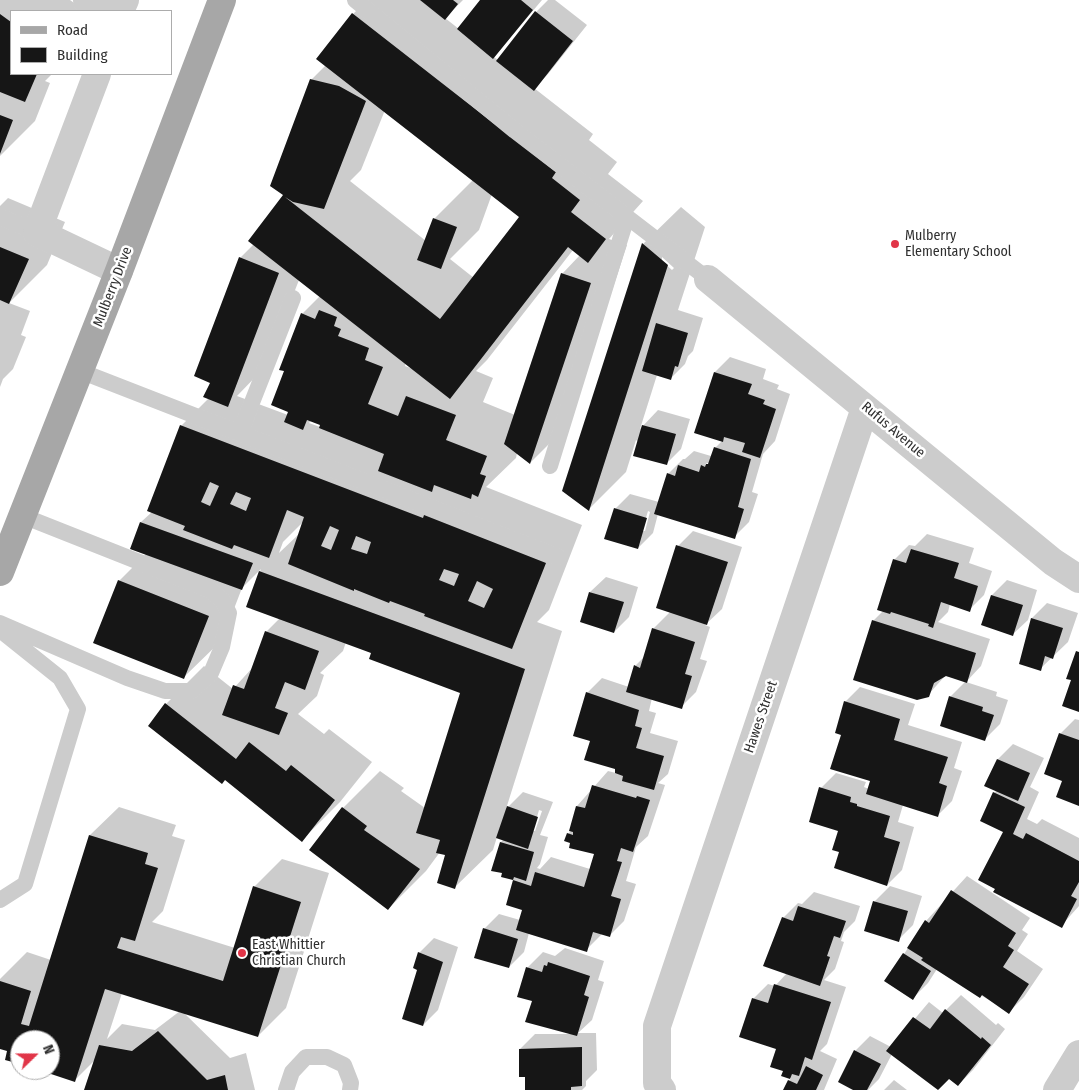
<!DOCTYPE html>
<html>
<head>
<meta charset="utf-8">
<style>
	body { margin:0 }
	#map { position:relative; width:1079px; height:1090px; overflow:hidden; background:#fff; font-family:"Fira Sans Condensed",sans-serif }
	canvas { display:block }
	.legend { position:absolute; left:10px; top:10px; width:162px; height:65px; box-sizing:border-box; background:#fff; border:1px solid #acacac; margin:0; padding:6px 9px; list-style:none; font-size:15px; color:#2f2f2f }
	.legend li { display:flex; align-items:center; gap:10px; height:25px }
	.legend b { width:25px; border:1px solid #acacac }
	.north { position:absolute; left:10px; top:1030px; width:50px; height:50px; box-sizing:border-box; background:#fff; border:1px solid #acacac; border-radius:50%; rotate:68deg; font-size:14px; font-weight:700; line-height:20px; text-align:center; color:#2f2f2f }
	.north::after { content:''; display:block; margin:auto; width:18px; height:22px; background:#e13548; clip-path:polygon(50% 0,100% 100%,50% 72%,0 100%) }
</style>
</head>
<body>
<div id="map">
<canvas width="1079" height="1090"></canvas>
<ul class="legend">
<li><b style="height:6px;background:#a7a7a7"></b>Road</li>
<li><b style="height:14px;background:#161616"></b>Building</li>
</ul>
<div class="north">N</div>
</div>
<script>
const ctx = document.querySelector('canvas').getContext('2d');
ctx.lineJoin = 'round';
function fillPath(path, color) {
  ctx.fillStyle = color;
  ctx.fill(path, 'evenodd');
}
function strokePath(path, color, width, dash) {
  ctx.strokeStyle = color;
  ctx.lineWidth = width;
  ctx.lineCap = dash ? 'butt' : 'round';
  ctx.setLineDash(dash || []);
  ctx.stroke(path);
}
function drawText(font, color, halo, rows, align = 'center') {
  ctx.font = font + ' "Fira Sans Condensed",sans-serif';
  ctx.lineWidth = 5;
  ctx.setLineDash([]);
  ctx.textBaseline = 'middle';
  ctx.strokeStyle = halo;
  ctx.fillStyle = color;
  for (const [text, x, y, turn = 0] of rows) {
    ctx.save();
    ctx.translate(x, y);
    ctx.rotate((+turn || 0) * Math.PI / 180);
    ctx.textAlign = isNaN(turn) ? turn : align;
    if (halo) ctx.strokeText(text, 0, 0);
    ctx.fillText(text, 0, 0);
    ctx.restore();
  }
}
const shadow = new Path2D(`
	M0,0H70L84,10L11,11V74H52L45,81L50,83L35,121L0,156Z
	M367,0H463L445,18L459,29L482,0H542L494,57L498,60L536,12L548,0H555L587,25L548,74L534,88L593,134L589,140L617,162L608,174L643,201L609,239L627,245L568,425L530,463L517,453L516,458L486,487L582,525L549,610L537,622L562,631L506,809L523,792L553,802L540,835L548,837L540,864L537,868L540,869L551,857L590,869L595,853L572,842L568,834L572,830L577,806L608,771L616,773L617,769L591,740L587,693L602,678L629,687L635,666L645,656L653,629L670,612L678,546L693,531L742,547L722,609L705,625L710,627L700,659L707,661L696,692L681,707L652,698L649,711L656,713L650,733L678,741L668,774L658,783L665,785L648,836L636,847L626,881L636,884L624,921L609,936L602,934L586,950L529,933L524,952L509,967L484,929L499,914L520,920L524,909L507,904L514,880L502,876L501,842L504,839L497,837L493,850L455,887L447,855L440,852L426,871L388,909L343,808L380,771L404,788L401,791L425,808L462,692L346,642L343,651L320,673L324,675L317,696L298,714L324,734L329,729L372,762L340,802L302,840L225,779L149,726L166,704L204,666L233,689L254,666L266,632L280,618L248,606L261,569L242,588L222,640L184,677L119,581L146,554L141,522L152,512L181,426L209,398L240,258L254,244L285,195L311,80L326,65L318,59L353,14ZM385,110L473,180L434,219L426,241L350,181L361,170ZM492,194L521,217L474,278L450,259L479,230ZM573,250L580,255L562,274L515,415L483,402L493,378L476,371L487,360ZM299,280L320,296L302,314L286,371L288,415L237,396L265,367ZM406,363L413,369L405,366ZM311,421L321,425L320,427L309,423ZM304,521L299,534L279,553L283,542ZM539,810L542,811L535,831H533Z
	M8,198L65,222L47,265L9,303L30,311L21,335L26,337L13,369L3,379L0,387V206Z
	M681,207L705,227L678,310L703,318L693,351L688,356L685,364L670,379L657,375L640,429L658,410L690,419L681,449L666,464L636,440L626,472L589,509L564,490L643,244ZM662,257L674,268L672,270L662,261Z
	M730,357L766,369L763,379L779,385L777,389L790,394L775,441L763,454L752,492L758,494L749,522L734,537L658,514L653,533L638,548L615,509L630,494L659,502L668,474L683,459H685L694,451L711,456L715,448L722,441L696,432L715,372ZM707,463L715,464L714,467L705,465ZM648,511L650,512L645,531H642Z
	M927,534L974,548L969,563L992,571L984,595L969,610L950,604L948,612L938,622L990,639L981,666L966,682L997,692L996,696L1008,700L1000,724L985,739L950,697L966,681L945,676L928,695L873,621L883,611L894,560L909,545L915,546Z
	M606,577L638,587L629,617L614,632L590,592Z
	M1007,580L1037,590L1028,620L1012,635L983,625L992,595Z
	M1047,603L1078,613L1068,642L1040,669L1021,663L1032,618Z
	M860,687L915,704L908,725L962,742L954,768L962,771L952,801L937,816L903,805L898,822L914,827L902,870L887,885L840,830L821,788L836,773L866,782L864,787L869,789L872,781L843,734L845,702Z
	M1075,719L1079,720V804L1064,780L1060,734Z
	M1013,744L1044,758L1030,787L1039,792L1027,819L1037,824L1042,819L1079,838V906L1061,926L1005,831L994,793L997,790L998,759Z
	M119,807L176,825L172,836L185,840L163,911L152,922L235,948L254,887L282,859L329,873L286,1008L258,1036L183,1012L230,1058L246,1053L255,1090H85L96,1059L75,1080L42,1070H50V1040H20V1063L8,1050L0,1048V979L27,952L51,960L90,835ZM122,993L180,1011L155,1030L122,1024L107,1039Z
	M967,876L1030,918L1022,930L1028,934L1017,951L1043,969L1024,997L1009,1012L937,969L928,983L913,998L904,954L926,921Z
	M890,886L922,896L913,925L898,940L875,901Z
	M814,892L860,906L855,921L844,932L841,941L844,942L835,969L824,980L846,987L827,1044L820,1051L837,1059L824,1090H784L791,1078L783,1076L784,1070L777,1048L753,999L768,984L775,986L787,973L783,918L798,903L802,904Z
	M434,938L458,947L438,1010L423,1025L419,953Z
	M565,948L604,961L598,980L604,982L592,1020L578,1033H596L597,1070L586,1081V1086L582,1090H526V1076L520,1049L535,1034H570L533,1000L519,996L528,967L543,952L555,956Z
	M961,995L996,1025L998,1023L1005,1029L973,1070L958,1085L950,1078L939,1089L892,1054L879,1079L868,1090H856L855,1051L870,1036L891,1047L929,1002L943,1013Z
	M894,1080L907,1090H884Z`);
const building = new Path2D(`
	M420,0H453L458,4L445,20Z
	M480,0H521L533,10L493,59L457,29Z
	M535,11L573,41L534,91L496,61Z
	M352,13L556,172L552,178L580,200L571,212L606,239L588,263L568,247L450,399L248,241L283,195L270,186L310,79L339,86L366,101L324,209L293,202L285,197L440,319L519,217L316,59Z
	M0,14L11,22V74H37L25,102L0,92Z
	M0,115L13,120L0,154Z
	M433,218L457,227L441,269L417,260Z
	M642,243L668,265L589,511L562,491Z
	M0,247L29,259L9,304L0,300Z
	M239,257L279,273L228,407L203,397L210,383L194,376Z
	M561,273L591,283L530,464L504,444Z
	M319,310L337,317L334,326L341,329L338,336L369,348L365,360L383,367L368,404L398,416L406,396L456,415L446,440L487,456L480,474L486,476L478,497L472,494L471,499L434,485L432,492L378,471L384,454L319,428L320,425L307,420L303,430L284,422L288,412L271,405L284,371L279,370L301,313L315,319Z
	M656,323L688,333L678,367L675,366L671,380L642,371Z
	M714,372L752,384L748,394L765,400L763,404L776,409L760,458L742,452L745,443L724,437L723,442L694,433Z
	M180,425L423,518L424,515L546,563L512,649L424,616L425,614L390,601L389,603L354,589V591L288,564L304,517L287,510L269,558L234,545L232,549L183,530L185,526L147,511ZM210,482L219,486L210,506L201,502ZM236,492L251,498L246,511L230,504ZM330,526L339,530L331,550L321,546ZM356,536L371,542L367,554L351,549ZM444,569L459,574L454,586L439,580ZM477,581L493,589L484,608L468,601Z
	M642,425L676,434L667,465L633,456Z
	M714,447L751,459L738,507L744,509L735,539L654,514L667,473L675,476L678,465L699,472L701,465L705,467L706,464H708Z
	M614,508L647,518L638,549L604,539Z
	M140,522L253,563L242,590L130,549Z
	M676,545L728,562L707,625L656,608Z
	M911,549L959,563L954,578L978,586L970,612L941,602L933,628L928,626L929,624L891,612L890,614L877,610L893,559L906,563Z
	M259,571L525,669L455,889L437,883L445,855L436,853L440,840L416,833L460,693L369,659L371,653L246,607Z
	M118,580L209,616L184,679L93,643Z
	M589,592L624,602L614,633L580,622Z
	M991,595L1023,605L1013,636L981,625Z
	M1031,618L1063,628L1053,659L1045,656L1041,671L1019,664Z
	M872,620L976,653L967,683L946,676L934,683L929,697L917,700L853,680Z
	M652,628L695,642L685,674L692,676L682,709L626,692L634,665L640,668Z
	M265,631L319,651L305,690L285,682L275,708L288,713L279,735L222,715L233,685L244,689Z
	M1076,651L1079,652V712L1062,706L1071,680L1066,679Z
	M586,692L639,710L635,726L642,728L636,748L664,756L654,790L622,781L623,776L615,773V769L584,760L590,741L573,736Z
	M949,696L983,707L982,711L994,715L985,741L940,726Z
	M844,701L900,719L894,740L948,757L939,783L947,786L938,817L866,794L870,781L830,769L841,735L835,733Z
	M165,703L236,759L249,742L286,771L291,765L335,800L302,842L225,780L222,784L148,726Z
	M1059,733L1079,740V806L1056,797L1062,781L1044,774Z
	M997,759L1030,773L1018,801L984,786Z
	M592,785L636,798L637,796L650,800L633,852L621,848L617,861L622,862L611,896L621,899L610,937L593,932L587,952L516,930L522,910L506,905L513,880L501,877L502,873L491,871L500,842L534,852L526,881L514,877L513,880L531,886L535,872L584,887L594,854L569,848L570,843L564,841L567,833L573,835V832L569,831L576,806L585,808Z
	M819,787L851,797L850,802L857,804V806L890,816L884,837L900,842L887,886L834,868L839,852L832,850L838,831L809,822Z
	M993,792L1025,807L1013,834L1023,839L1026,833L1079,861V882L1071,896L1077,899L1062,928L993,892L995,889L978,880L1003,832L980,821Z
	M507,806L538,817L528,849L496,838Z
	M342,807L367,826L364,830L420,869L388,910L309,850Z
	M89,835L148,853L145,864L158,868L135,941L121,937L117,948L223,981L253,886L301,902L258,1037L105,989L75,1082L39,1070H50V1040H20V1064L5,1060L7,1051L0,1049V981L31,991L21,1024L29,1026Z
	M951,890L1016,933L1008,946L1014,950L1003,967L1029,984L1009,1014L982,995L980,998L921,960L923,958L907,948L925,920L929,923Z
	M873,901L908,911L899,942L864,931Z
	M798,906L846,921L840,938L834,936L827,956L830,957L820,986L763,966L782,917L793,921Z
	M483,928L518,939L509,968L474,958Z
	M418,952L443,962L423,1026L402,1019L417,970L413,968Z
	M903,953L931,971L913,1000L884,981Z
	M548,962L590,976L584,995L589,997L577,1036L525,1022L532,1001L517,997L526,967L542,972L544,965L547,966Z
	M774,984L831,1002L812,1060L805,1057L799,1076L792,1074L790,1079L781,1076L783,1071L770,1067L776,1049L739,1037L752,998L768,1003Z
	M945,1009L981,1039L982,1037L991,1045L958,1086L949,1079L938,1090L886,1051L913,1017L930,1029Z
	M158,1031L207,1080L225,1075L228,1090H84L99,1045L132,1051Z
	M582,1047V1086L571,1087V1090H525V1077H519V1049Z
	M854,1050L881,1064L867,1090H853L838,1082Z
	M806,1066L823,1075L816,1090H783L788,1080L797,1084Z`);
const service = new Path2D(`
	M355,0L515,131L708,279
	M0,217L37,232
	M80,371L558,557
	M240,433L293,298
	M550,466L627,217
	M0,623L127,678L165,691H191L211,673L222,647L229,613L223,601L210,590L23,516
	M0,630L60,678L78,709L25,884L0,900
	M286,1090L292,1072L306,1057H327L344,1065L351,1083L350,1090`);
const minor = new Path2D(`
	M87,0L102,11
	M120,11L125,0
	M97,74L37,232L119,271
	M708,279L1053,562L1079,579
	M662,1090L657,1083V1026L865,408
	M1057,1090L1079,1054`);
const primary = new Path2D(`
	M0,572L119,271L222,0`);
const markers = [
	[895,244,5,"#e13548"],
	[242,953,5,"#e13548"]
];
const poiNames = [
	["Mulberry",905,236],
	["Elementary School",905,252],
	["East Whittier",252,945],
	["Christian Church",252,961]
];
const streetNames = [
	["Mulberry Drive",113,287,-69],
	["Rufus Avenue",893,430,40],
	["Hawes Street",761,717,-71]
];
fillPath(shadow, '#0003');
fillPath(building, '#161616');
strokePath(service, '#ccc', 16);
strokePath(minor, '#ccc', 28);
strokePath(primary, '#a7a7a7', 28);
for (const [x, y, r, color] of markers) {
  const dot = new Path2D();
  dot.arc(x, y, r, 0, 2 * Math.PI);
  ctx.fillStyle = color;
  ctx.fill(dot);
  strokePath(dot, '#fff', 2);
}
drawText('14px', '#2f2f2f', '#fff', poiNames, 'left');
drawText('14px', '#2f2f2f', '#fff', streetNames);
</script>
</body>
</html>
